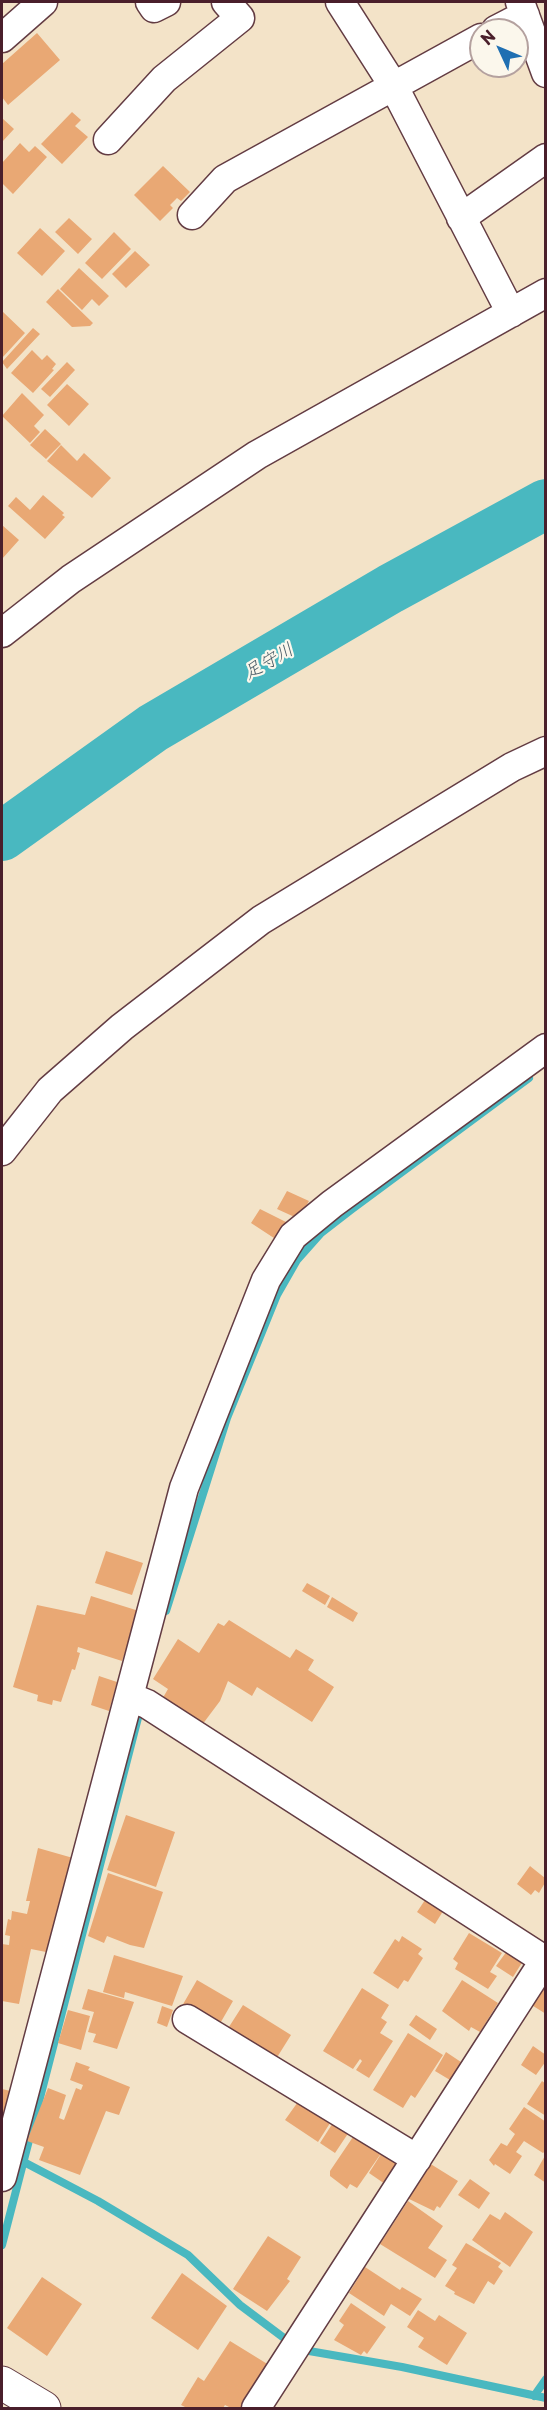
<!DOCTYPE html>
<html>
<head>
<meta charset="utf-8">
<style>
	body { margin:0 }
	#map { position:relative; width:547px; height:2410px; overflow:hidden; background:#f3e3c8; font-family:"Playpen Sans",sans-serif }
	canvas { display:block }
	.frame { position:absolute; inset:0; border:3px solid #4a1f2b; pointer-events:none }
	.north { position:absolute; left:469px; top:18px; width:60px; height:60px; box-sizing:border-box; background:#fbf7ec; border:2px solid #b4a19f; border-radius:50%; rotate:314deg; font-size:16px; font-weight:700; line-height:24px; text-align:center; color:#4a1f2b }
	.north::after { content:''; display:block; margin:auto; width:21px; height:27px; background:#1f6fb2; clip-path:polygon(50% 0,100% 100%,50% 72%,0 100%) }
</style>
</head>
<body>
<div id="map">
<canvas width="547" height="2410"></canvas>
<div class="frame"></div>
<div class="north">N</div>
</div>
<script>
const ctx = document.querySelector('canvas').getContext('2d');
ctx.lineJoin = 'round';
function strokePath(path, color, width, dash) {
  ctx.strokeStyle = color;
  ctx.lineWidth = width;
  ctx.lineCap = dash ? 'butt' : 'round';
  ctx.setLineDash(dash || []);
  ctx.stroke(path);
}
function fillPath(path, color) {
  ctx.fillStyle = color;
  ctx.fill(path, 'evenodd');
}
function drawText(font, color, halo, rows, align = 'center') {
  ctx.font = font + ' "Playpen Sans","Klee One",sans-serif';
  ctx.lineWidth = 4.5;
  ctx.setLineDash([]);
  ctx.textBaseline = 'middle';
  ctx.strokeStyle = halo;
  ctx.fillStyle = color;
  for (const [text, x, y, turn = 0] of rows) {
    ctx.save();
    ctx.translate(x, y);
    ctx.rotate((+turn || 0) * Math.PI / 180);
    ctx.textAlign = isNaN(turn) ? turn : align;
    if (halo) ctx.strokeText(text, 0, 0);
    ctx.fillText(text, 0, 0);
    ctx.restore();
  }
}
const stream = new Path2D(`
	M166,1611L227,1418L277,1295L297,1260L321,1233L352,1209L529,1078
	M22,2161L98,2201L188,2255L240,2305L288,2341L309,2351L402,2367L546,2398
	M2,2245L139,1714
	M534,2396L546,2379`);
const river = new Path2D(`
	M2,836L153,728L390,589L546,504`);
const building = new Path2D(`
	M37,33L60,60L8,105L2,97V64Z
	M72,112L81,120L75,126L88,137L62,164L41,144Z
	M2,118L14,129L2,142Z
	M20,143L29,152L35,146L47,157L13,194L2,183V163Z
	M163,166L190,192L181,201L177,198L170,205L173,208L160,221L134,195Z
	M69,218L92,239L78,254L55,232Z
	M40,228L65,251L42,276L17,253Z
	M114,232L131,249L102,279L85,263Z
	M135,251L150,265L126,288L112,274Z
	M79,268L109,296L99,306L92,299L82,310L60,289Z
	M58,289L93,323L90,326L72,327L46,302Z
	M2,311L25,333L2,358Z
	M33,328L40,334L7,369L2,362Z
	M32,350L42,360L47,355L56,364L52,369L54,370L33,393L11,373Z
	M67,362L75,370L50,397L41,389Z
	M67,384L89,404L69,426L47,405Z
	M22,393L44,415L34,426L40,432L30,443L2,416Z
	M45,429L61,444L46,459L30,445Z
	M61,445L77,461L84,453L111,478L92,498L47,461Z
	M43,495L64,513L62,515L65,517L45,539L8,506L16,497L30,510Z
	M2,525L19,540L2,559Z
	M287,1191L309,1201L299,1219L277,1209Z
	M260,1209L288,1223L277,1240L251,1223Z
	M106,1551L143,1563L132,1595L95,1583Z
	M307,1583L330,1596L325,1605L302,1591Z
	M91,1596L139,1611L122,1661L78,1647L77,1652L80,1653L75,1670L72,1669L61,1702L53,1700L52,1705L37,1701L38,1695L13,1687L37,1605L85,1615Z
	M332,1597L358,1613L353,1622L327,1607Z
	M229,1620L290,1658L296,1649L314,1660L308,1670L334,1687L312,1722L257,1687L252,1696L228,1681L220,1701L202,1725L161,1701L168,1689L153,1679L178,1639L199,1653L218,1623L224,1626Z
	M99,1676L117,1682L109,1711L91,1705Z
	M126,1815L175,1832L156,1887L107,1870Z
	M38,1848L73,1858L51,1953L31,1949L19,2004L2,2001V1944L9,1945L10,1936L5,1935L8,1919L11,1920L12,1911L27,1914L30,1901H26Z
	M530,1866L545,1878L546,1881L539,1893L535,1890L531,1895L517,1884Z
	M108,1873L163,1892L144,1948L130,1945L107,1936L104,1943L88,1936Z
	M427,1897L445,1908L435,1924L417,1912Z
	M469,1933L502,1953L490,1972L497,1976L488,1989L455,1969L458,1963L453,1959Z
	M402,1936L422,1949L418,1954L423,1958L408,1982L404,1980L398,1989L373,1973L395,1939L399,1942Z
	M507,1951L523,1961L513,1977L496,1966Z
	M114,1955L183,1976L172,2006L125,1992L124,1998L103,1992Z
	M197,1980L233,2001L218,2027L182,2006Z
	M462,1980L498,2003L480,2032L471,2027L469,2031L442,2011Z
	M362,1988L389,2005L381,2018L387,2022L380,2033L393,2041L369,2078L356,2070L362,2061L360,2059L353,2069L323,2051Z
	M541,1988L546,1991V2014L530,2004Z
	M88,1989L134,2002L117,2049L93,2042L96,2034L88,2032L94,2012L82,2009Z
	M243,2005L291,2035L276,2059L227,2030Z
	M162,2006L173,2010L167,2027L157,2023Z
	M68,2010L90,2016L81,2050L58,2043Z
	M416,2015L437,2029L430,2040L409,2025Z
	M408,2033L443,2055L415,2098L411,2095L403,2108L373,2090Z
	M533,2046L546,2055V2061L536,2075L521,2065Z
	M446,2052L461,2062L450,2080L435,2071Z
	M76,2062L90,2067L88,2070L130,2087L119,2115L106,2111L80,2175L39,2160L44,2147L27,2141L48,2088L66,2095L59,2118L64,2120L76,2088L81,2090L83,2085L70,2080Z
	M542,2081L546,2084V2116L527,2104Z
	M2,2089L15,2092L2,2128Z
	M300,2099L332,2120L318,2142L285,2120Z
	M524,2107L546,2122V2150L543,2153L524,2141L516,2152L522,2156L510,2174L495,2164L494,2166L489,2160L501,2143L507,2146L515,2134L509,2129Z
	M336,2118L351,2129L335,2153L320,2143Z
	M355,2134L382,2152L357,2188L350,2184L347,2189L330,2176V2171Z
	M381,2154L398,2165L385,2184L369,2173Z
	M546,2154V2183L534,2175Z
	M429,2163L458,2181L440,2208L437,2206L434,2211L407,2198Z
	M470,2179L490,2193L479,2209L458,2195Z
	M408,2201L443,2226L428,2248L447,2260L435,2278L380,2244Z
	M505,2212L533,2232L510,2267L472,2240L490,2214L500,2220Z
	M268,2236L301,2257L287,2279L290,2281L267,2311L233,2289Z
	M466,2243L501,2263L498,2267L503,2271L494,2285L488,2281L474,2304L454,2294L455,2292L445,2286L457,2268L452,2265Z
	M365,2267L400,2290L402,2287L422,2299L410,2316L391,2304L384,2316L349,2293Z
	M182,2273L227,2306L198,2350L151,2318Z
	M42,2277L82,2304L47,2356L7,2328Z
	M351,2303L386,2327L367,2354L364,2351L361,2355L334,2340L344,2325L339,2321Z
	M418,2310L435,2321L439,2315L467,2333L447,2365L418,2347L424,2338L407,2327Z
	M230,2341L269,2365L240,2408H231L225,2405L223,2408H187L181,2405L198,2377L204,2381Z`);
const minor = new Path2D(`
	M150,2L154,8L166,2
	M340,2L393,85L511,313
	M520,2L546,73
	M496,30L525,15
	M2,38L43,2
	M108,140L164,79L240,18L226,2
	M192,215L225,179L481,38
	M461,218L546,158
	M2,633L71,579L257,455L546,293
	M2,1151L50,1090L122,1027L261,920L512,767L546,751
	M130,1697L147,1704L546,1961
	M187,2019L417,2159
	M2,2177L184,1488L266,1280L293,1236L332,1204L546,1048
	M256,2408L546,1958`);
const primary = new Path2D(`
	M2,2383L44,2408`);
const waterNames = [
	["足守川",269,662,-30]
];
strokePath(stream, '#49b8c0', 8);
strokePath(river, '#49b8c0', 50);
fillPath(building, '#e9a874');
strokePath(minor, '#633c43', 31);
strokePath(primary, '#633c43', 35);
strokePath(minor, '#fff', 28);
strokePath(primary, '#fff', 33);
drawText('italic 18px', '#4a5c67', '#fbf7ec', waterNames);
</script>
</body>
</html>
